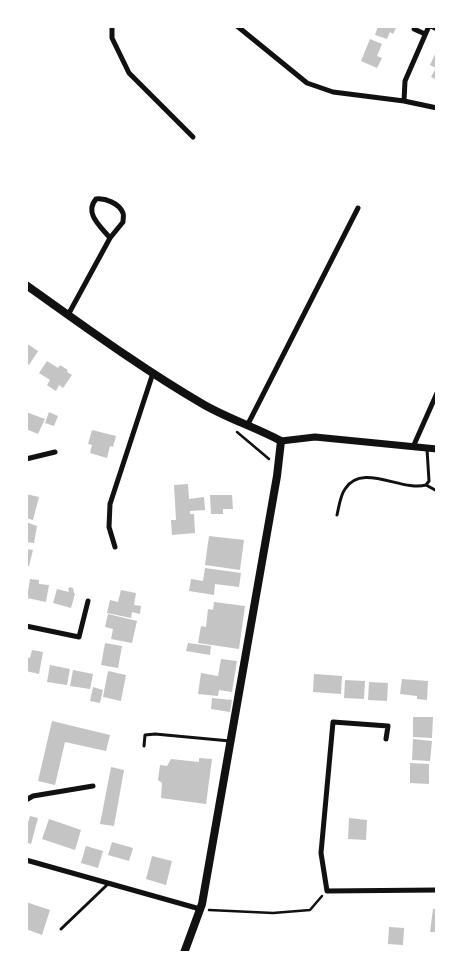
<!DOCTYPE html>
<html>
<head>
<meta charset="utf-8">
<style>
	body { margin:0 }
	#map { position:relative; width:463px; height:979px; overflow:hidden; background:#fff; font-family:Georgia,serif }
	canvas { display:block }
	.frame { position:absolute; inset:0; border:28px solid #fff; pointer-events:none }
</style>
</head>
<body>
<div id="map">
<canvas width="463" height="979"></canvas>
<div class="frame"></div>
</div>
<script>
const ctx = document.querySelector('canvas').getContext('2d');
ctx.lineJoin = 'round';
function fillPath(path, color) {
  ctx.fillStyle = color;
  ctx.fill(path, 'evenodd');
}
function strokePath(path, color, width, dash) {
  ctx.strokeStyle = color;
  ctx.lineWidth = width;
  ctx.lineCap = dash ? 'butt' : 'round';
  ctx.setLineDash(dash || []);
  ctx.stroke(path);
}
const building = new Path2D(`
	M378,26H397L393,34L390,32L387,39L375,35Z
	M370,39L382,44L377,56L382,58L377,68L361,61Z
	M437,50V80L431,77L436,68L430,65Z
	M26,343L38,351L29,365L26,363Z
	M47,361L58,368L60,365L68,370L67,372L72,375L63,388L59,385L56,391L47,385L50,380L39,373Z
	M26,412L45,419L38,434L26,429Z
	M49,412L58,416L54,426L45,423Z
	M92,430L116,436L113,447L110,446L107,458L90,453L92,445L88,444Z
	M188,484L189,499L204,497L205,510L190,511V514H194L195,533L172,535L171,520H176L174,485Z
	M26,494L39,497L33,520L26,518Z
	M210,495H232L233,509H223V514H211Z
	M26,522L37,526L34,543L26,542Z
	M209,536L244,540L240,570L205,565Z
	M26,549L33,550L29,566H26Z
	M205,568L241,573L239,587L215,584L214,595L189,591L191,579L203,581Z
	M30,579L39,580V584L49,585L46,602L27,598Z
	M70,587L73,588L74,593L75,594L71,608L53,603L57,589L69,592L68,589Z
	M121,590L136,593L134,605L141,606L140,614L132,612L131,618L107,613L110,600L118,602Z
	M214,602L245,606L239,649L198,643L201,626L206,627L208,609L213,610Z
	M108,614L137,621L132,643L111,639L113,629L105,627Z
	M105,643L122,646L118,668L101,665Z
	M188,643L211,646L210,655L186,651Z
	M32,650L43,652L39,674L26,671V657L30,658Z
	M221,659L237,661L232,692L219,690L218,696L198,694L201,673L218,676Z
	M50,665L70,669L67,685L47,682Z
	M73,670L93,674L90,689L70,686Z
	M108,671L126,675L121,701L103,697Z
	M314,674L342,676L341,694L313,692Z
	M402,679L428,681L427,700L417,699V696L400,694Z
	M345,680L365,681L364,699L344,698Z
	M369,682L388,683L387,701L368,700Z
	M93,687L103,690L100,703L90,701Z
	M212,698L232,700L230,712L211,709Z
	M413,717H433L432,738L413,737Z
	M52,721L110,735L106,751L65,742L55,785L38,781Z
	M413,739L432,741L430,761L412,760Z
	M199,758L212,759L206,804L161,798L162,783L158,780L160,765L167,766L171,759L199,762Z
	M410,763L429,764V784L410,783Z
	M111,767L124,770L114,826L100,824Z
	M30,816L38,818L31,844L28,843L27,847L26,829Z
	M349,818L367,820L366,840L348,839Z
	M49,819L81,830L75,850L42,839Z
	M112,842L133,848L129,861L108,855Z
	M86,846L103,851L98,868L81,863Z
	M152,856L172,861L166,885L146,879Z
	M26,902L50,910L42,935L26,929Z
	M433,909H437V932H430Z
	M389,927L404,928L403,945L388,944Z`);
const path = new Path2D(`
	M237,432L269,459
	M209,910L273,913L310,910L322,896`);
const service = new Path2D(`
	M426,485L437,491
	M337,515C339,507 340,496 345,489C362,462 402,492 426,485L429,481L427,449
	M144,746L145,735L155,734L230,741
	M61,929L108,884`);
const minor = new Path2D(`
	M112,26V38L129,73L193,137
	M237,26L307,83L333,92L404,101L437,108
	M415,26L414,29L425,34
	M431,26L437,29
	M404,101L405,81L429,26
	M68,315L110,238C100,226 84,213 96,199C105,198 119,203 123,213C124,215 123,219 123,222L110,238
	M248,424L358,208
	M413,447L437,393
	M26,459L55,452
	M115,547L109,527L110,504L153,373
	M26,626L79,637L88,601
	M386,739L388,726L333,722L321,853L327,891L437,890
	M26,800L33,796L93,786
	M26,860L200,909`);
const tertiary = new Path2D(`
	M281,441L315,437L437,449`);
const secondary = new Path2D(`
	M26,285C84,326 141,368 201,403C226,418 255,427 281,441L277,476L202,904L184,953`);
fillPath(building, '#c4c4c4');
strokePath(path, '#111', 2.5);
strokePath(service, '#111', 3);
strokePath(minor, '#111', 5);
strokePath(tertiary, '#111', 7);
strokePath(secondary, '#111', 8);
</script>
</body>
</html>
